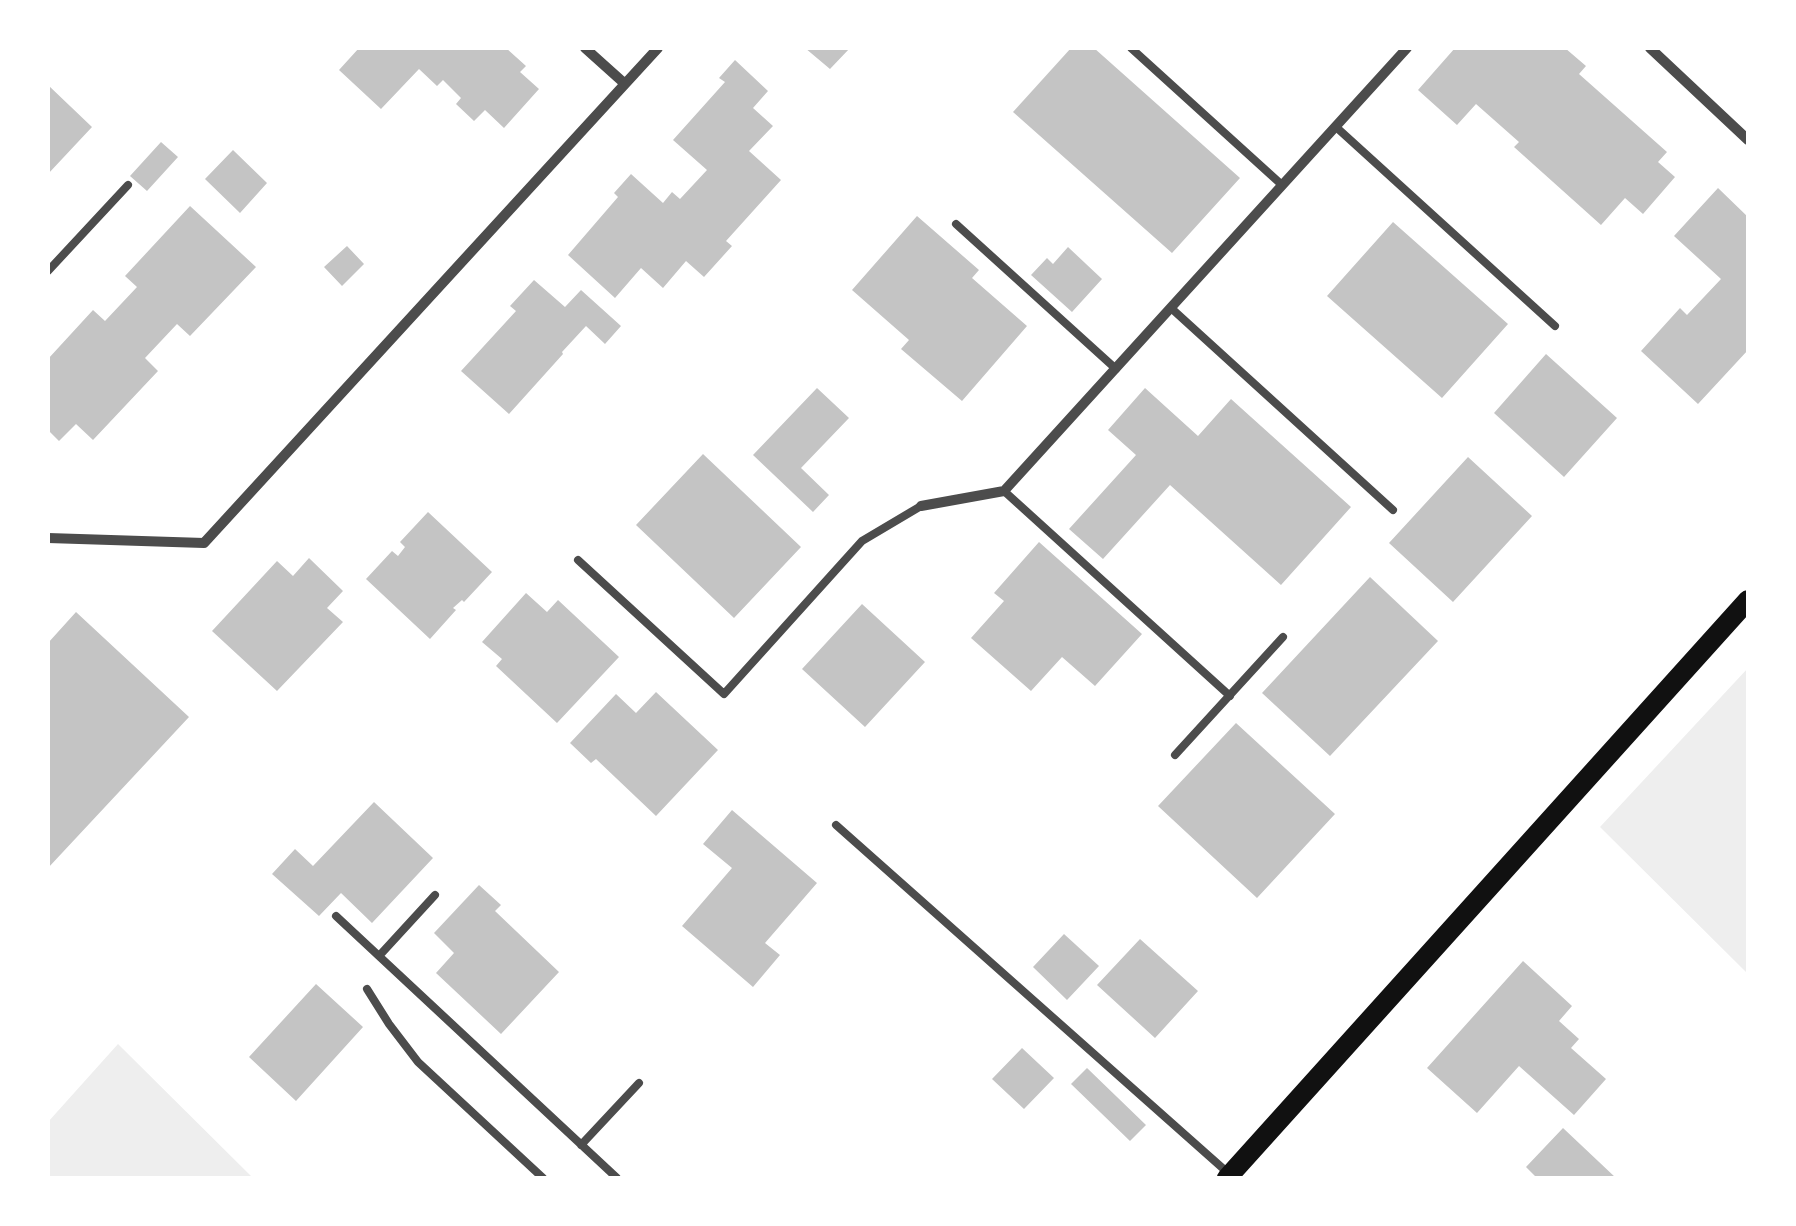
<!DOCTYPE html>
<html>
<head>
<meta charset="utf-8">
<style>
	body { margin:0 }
	#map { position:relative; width:1796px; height:1226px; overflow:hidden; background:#fff; font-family:"Libre Baskerville",serif }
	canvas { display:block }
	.frame { position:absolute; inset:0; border:50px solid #fff; pointer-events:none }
</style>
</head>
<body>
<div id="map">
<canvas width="1796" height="1226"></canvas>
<div class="frame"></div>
</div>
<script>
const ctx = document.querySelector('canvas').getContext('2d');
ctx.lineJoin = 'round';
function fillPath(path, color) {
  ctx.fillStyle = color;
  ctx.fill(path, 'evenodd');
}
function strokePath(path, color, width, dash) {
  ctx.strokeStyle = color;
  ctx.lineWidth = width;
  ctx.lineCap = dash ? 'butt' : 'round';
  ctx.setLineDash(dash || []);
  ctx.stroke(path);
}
const green = new Path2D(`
	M1748,668V974L1600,827Z
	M118,1044L253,1178H48V1122Z`);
const building = new Path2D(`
	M359,48H506L526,66L520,72L539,89L504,128L485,110L474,121L456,104L461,98L443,80L437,86L419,69L381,109L339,70Z
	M805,48H850L830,69Z
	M1071,48H1094L1240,178L1172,253L1013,112Z
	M1455,48H1565L1586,66L1579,74L1667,152L1658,162L1675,177L1643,214L1625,198L1601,225L1514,147L1519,142L1476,104L1457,125L1418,90Z
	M735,60L768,91L753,108L773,126L749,151L781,180L726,241L732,246L704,277L686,261L663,288L641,268L615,298L568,255L618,197L614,193L631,174L663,203L672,192L680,199L707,170L673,140L725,82L719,78Z
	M48,85L92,127L48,174Z
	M161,142L178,157L147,191L130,176Z
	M233,150L267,183L240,213L205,179Z
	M1718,188L1748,217V350L1698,404L1641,351L1680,308L1687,315L1721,279L1674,236Z
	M190,206L256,267L190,336L177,324L145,358L158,371L93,440L76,424L59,441L48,430V359L93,310L105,321L137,287L125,276Z
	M917,216L979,270L972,278L1027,326L962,401L901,349L909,340L852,290Z
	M1393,222L1508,324L1442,398L1327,296Z
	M347,246L364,264L342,286L324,267Z
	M1068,247L1102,279L1072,312L1031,275L1047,258L1053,264Z
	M534,280L565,307L581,290L621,326L605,344L586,326L562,352L563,354L509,414L461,371L516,311L510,306Z
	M1546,354L1617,418L1564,477L1494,413Z
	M817,388L849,418L801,468L829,495L813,512L753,455Z
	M1145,388L1198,436L1231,399L1351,507L1281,585L1170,485L1103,559L1069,529L1136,455L1108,430Z
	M703,454L801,547L734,618L636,525Z
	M1468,457L1532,516L1453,602L1389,543Z
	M428,512L492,572L464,602L462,600L453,608L456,610L430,639L366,579L392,551L398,556L405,547L400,542Z
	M1039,542L1142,634L1095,686L1062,657L1031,691L971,638L1004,601L994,593Z
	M309,558L343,591L327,608L343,622L277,691L212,631L277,561L293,576Z
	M1370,577L1438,641L1330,756L1262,693Z
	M526,593L547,612L558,600L619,657L557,723L496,666L502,659L482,642Z
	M862,604L925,662L865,727L802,669Z
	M76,612L189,717L48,868V643Z
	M656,692L718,750L656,816L596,759L591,763L570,743L616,694L636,713Z
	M1236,723L1335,814L1257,898L1158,806Z
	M374,802L433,858L372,923L341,893L319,916L272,874L295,849L313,866Z
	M732,810L817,883L765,943L780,955L753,987L682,926L732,868L703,844Z
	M479,885L501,905L495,911L559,972L501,1034L436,973L454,953L434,933Z
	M1064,934L1099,966L1067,1000L1033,967Z
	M1140,939L1198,991L1155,1038L1097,985Z
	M1523,961L1572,1006L1559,1021L1579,1039L1571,1048L1606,1079L1574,1115L1519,1066L1477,1113L1427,1068Z
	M316,984L363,1027L296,1101L249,1057Z
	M1022,1048L1054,1078L1024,1109L992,1079Z
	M1087,1068L1146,1125L1130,1141L1071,1084Z
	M1563,1128L1616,1178H1537L1526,1167Z`);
const service = new Path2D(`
	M1131,48L1282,185
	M1336,127L1555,326
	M956,224L1116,369
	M48,271L128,185
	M1171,308L1393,510
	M1004,491L1230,696
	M578,560L724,694L862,541L921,506
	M1175,755L1283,637
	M836,825L1227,1172
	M336,916L617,1178
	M379,956L435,895
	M367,989L389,1024L418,1062L543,1178
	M581,1145L639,1083`);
const minor = new Path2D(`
	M585,48L624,83
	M1650,48L1748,140
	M921,506L1004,491L1407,48
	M48,538L204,543L658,48`);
const secondary = new Path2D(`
	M1227,1178L1748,600`);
fillPath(green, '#eee');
fillPath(building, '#c4c4c4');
strokePath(service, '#4c4c4c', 8);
strokePath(minor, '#4c4c4c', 10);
strokePath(secondary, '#111', 20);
</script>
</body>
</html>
